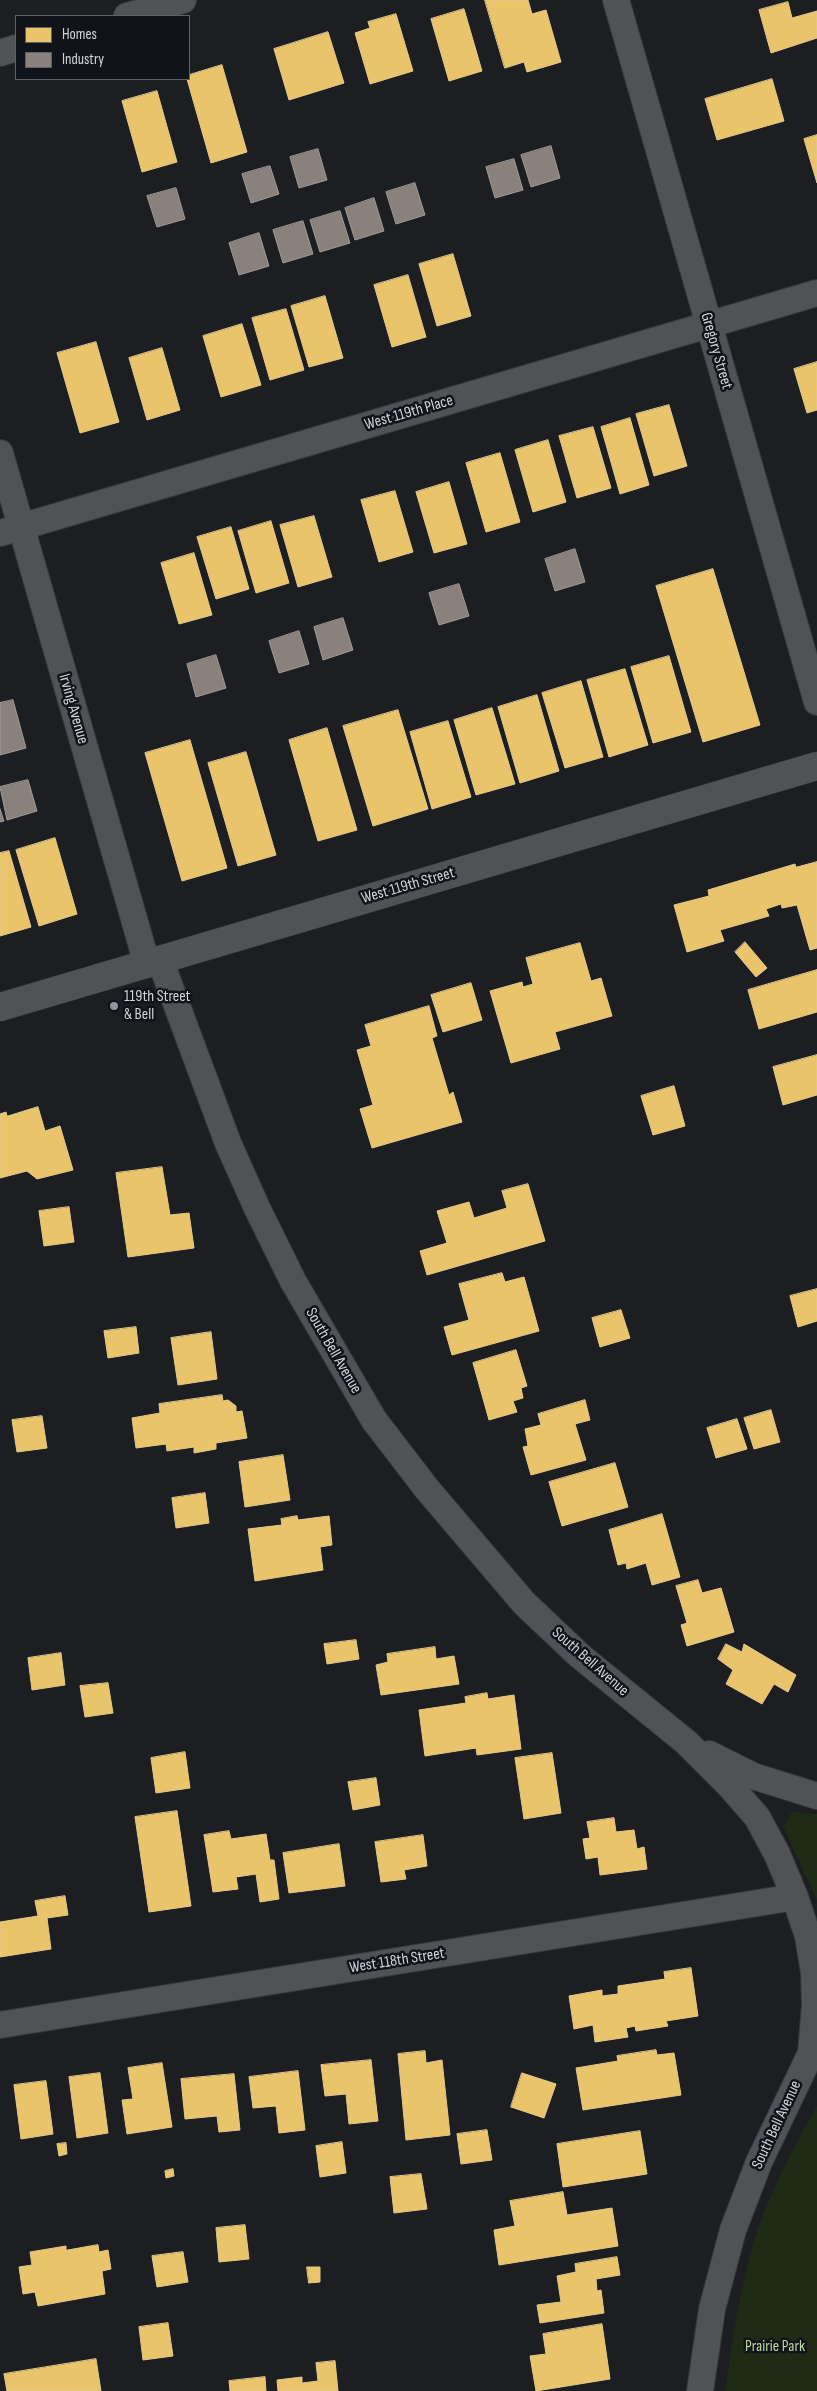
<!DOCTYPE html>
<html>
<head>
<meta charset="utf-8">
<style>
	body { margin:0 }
	#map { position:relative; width:817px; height:2391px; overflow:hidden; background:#1c1e22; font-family:"Sofia Sans Condensed",sans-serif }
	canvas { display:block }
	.legend { position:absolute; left:15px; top:15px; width:175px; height:65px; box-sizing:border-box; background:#11131a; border:1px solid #5f6167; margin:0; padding:6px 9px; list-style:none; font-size:15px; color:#d3d5da }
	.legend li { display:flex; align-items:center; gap:10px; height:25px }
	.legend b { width:25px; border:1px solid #5f6167 }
</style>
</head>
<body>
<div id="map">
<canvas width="817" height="2391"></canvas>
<ul class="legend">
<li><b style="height:14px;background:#e9c46a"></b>Homes</li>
<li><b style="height:14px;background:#8a817c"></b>Industry</li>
</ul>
</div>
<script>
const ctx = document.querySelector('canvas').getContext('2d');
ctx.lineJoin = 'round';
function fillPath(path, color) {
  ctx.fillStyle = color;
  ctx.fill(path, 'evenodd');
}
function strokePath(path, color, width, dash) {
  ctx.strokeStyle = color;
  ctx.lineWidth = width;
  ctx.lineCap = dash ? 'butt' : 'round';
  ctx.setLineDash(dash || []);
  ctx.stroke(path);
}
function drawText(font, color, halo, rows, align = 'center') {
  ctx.font = font + ' "Sofia Sans Condensed",sans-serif';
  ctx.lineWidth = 5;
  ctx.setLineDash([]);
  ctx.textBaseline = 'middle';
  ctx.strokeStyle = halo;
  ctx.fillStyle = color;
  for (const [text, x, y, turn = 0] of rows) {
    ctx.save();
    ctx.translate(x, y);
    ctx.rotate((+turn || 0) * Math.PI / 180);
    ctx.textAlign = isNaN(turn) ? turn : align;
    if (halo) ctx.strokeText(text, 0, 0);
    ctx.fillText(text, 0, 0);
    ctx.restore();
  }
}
const green = new Path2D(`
	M792,1812L817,1814V1900L783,1826Z
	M817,2106V2391H725C731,2347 738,2302 749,2259C762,2206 790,2154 817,2106Z`);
const homes = new Path2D(`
	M485,0H528L532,14L546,10L561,62L527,72L524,62L505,68Z
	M788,2L792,18L817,11V38L771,53L759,10Z
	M464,9L482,71L449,81L431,19Z
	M396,14L413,71L370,84L355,33L370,28L368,22Z
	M328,32L344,83L289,100L274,49Z
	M222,65L247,152L211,163L187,79L189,75Z
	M772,79L784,121L717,140L705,99Z
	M157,91L177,162L142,172L122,101Z
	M817,135V183L804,139Z
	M453,254L471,316L437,326L419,264Z
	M408,275L426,337L392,347L374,285Z
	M325,296L343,358L309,367L291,306Z
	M286,309L304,370L270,380L252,318Z
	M242,324L261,385L221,397L203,336Z
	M96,342L119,422L80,433L57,353Z
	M162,348L180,410L147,420L129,358Z
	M817,362V410L807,413L794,369Z
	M669,405L687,466L654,476L636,414Z
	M630,418L649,485L620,494L601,427Z
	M593,427L611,488L577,498L559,436Z
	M548,440L566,502L533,512L515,450Z
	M500,453L520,522L486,532L466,463Z
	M449,482L467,544L434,553L416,492Z
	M395,491L413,552L379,562L361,500Z
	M314,516L332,577L298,587L280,525Z
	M271,521L289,583L256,593L238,531Z
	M231,527L249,589L216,599L197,537Z
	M194,553L212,615L179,624L161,563Z
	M713,569L760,725L703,742L656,586Z
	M669,656L691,732L653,743L631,667Z
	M625,669L648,745L609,757L587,680Z
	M581,681L603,757L565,768L542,693Z
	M537,695L559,771L520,783L498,707Z
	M492,708L515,784L476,795L454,720Z
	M398,710L428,809L373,826L343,726Z
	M448,721L471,797L432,809L410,732Z
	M327,728L357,830L318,841L289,740Z
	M190,740L227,868L182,881L145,753Z
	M246,752L276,855L238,866L208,763Z
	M55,838L77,914L39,926L16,850Z
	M9,851L31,927L0,936V853Z
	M817,862V948L810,950L797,905L782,908L781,904L766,909L769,916L720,930L724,941L687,952L674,905L709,896L708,890L795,864L796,867Z
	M745,942L767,968L756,977L735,952Z
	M580,943L591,981L601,978L612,1016L555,1032L560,1049L511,1063L490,991L522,982L523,987L533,984L526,958Z
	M817,970V1012L759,1029L748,990Z
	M471,983L482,1020L443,1032L431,995Z
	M429,1006L437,1036L432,1038L449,1095L453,1092L462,1122L372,1148L360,1109L373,1105L357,1050L371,1046L365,1025Z
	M817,1055V1095L783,1105L773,1067Z
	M674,1086L685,1126L653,1135L641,1096Z
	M38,1107L45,1131L60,1126L73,1170L37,1179L27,1171L0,1178V1114L6,1112L7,1116Z
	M162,1167L170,1215L189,1213L194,1248L128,1257L116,1173Z
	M528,1184L545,1241L427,1275L420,1251L447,1243L437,1211L469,1202L474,1218L507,1208L502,1191Z
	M69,1207L74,1242L44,1246L39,1211Z
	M502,1273L505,1282L524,1277L539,1331L452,1355L444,1327L469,1320L459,1284Z
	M817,1289V1321L798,1327L790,1296Z
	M621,1310L630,1338L600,1347L592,1318Z
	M136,1327L139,1353L108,1358L104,1331Z
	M211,1332L217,1379L178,1385L171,1338Z
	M516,1350L527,1386L521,1388L523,1398L513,1401L517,1412L489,1420L473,1363Z
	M222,1395L223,1401L228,1400L236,1406V1412L242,1411L247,1438L216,1443V1449L194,1453V1447L167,1451L166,1444L136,1448L132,1418L160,1413L159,1404Z
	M585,1400L590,1420L575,1424L586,1460L531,1475L523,1447L528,1446L525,1429L541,1425L538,1414Z
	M771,1410L780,1442L754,1449L744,1418Z
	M42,1416L47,1448L17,1452L12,1420Z
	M737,1419L747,1449L716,1458L707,1428Z
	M283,1455L290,1500L245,1507L239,1462Z
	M615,1463L628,1507L562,1526L549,1482Z
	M205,1493L209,1523L176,1528L172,1498Z
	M662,1514L680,1577L652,1585L646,1563L627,1569L626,1563L618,1565L609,1530Z
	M297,1516L298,1520L329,1516L332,1545L320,1547L323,1570L255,1581L248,1529L282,1525L281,1519Z
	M698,1580L702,1593L721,1588L734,1632L687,1646L681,1625L687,1623L676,1586Z
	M356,1640L359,1659L327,1664L324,1644Z
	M726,1644L742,1652L744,1644L796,1675L788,1692L774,1684L762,1704L726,1684L733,1670L718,1659Z
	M435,1647L436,1659L454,1656L459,1684L381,1695L376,1665L388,1662L387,1654Z
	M61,1653L65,1685L32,1690L28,1658Z
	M108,1683L113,1713L85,1717L80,1686Z
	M487,1693L488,1699L514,1695L521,1749L477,1755L476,1748L425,1756L419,1710L466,1703L465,1697Z
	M185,1752L190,1788L156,1793L151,1758Z
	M552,1753L561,1813L524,1819L515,1758Z
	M376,1778L380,1805L353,1810L348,1782Z
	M177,1811L191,1906L149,1912L135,1817Z
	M614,1818L616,1832L634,1830L637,1849L644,1847L647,1869L600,1875L598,1857L586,1859L583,1839L590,1838L587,1822Z
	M229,1831L231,1839L266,1834L270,1860H274L279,1899L260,1902L256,1874L236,1877L238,1889L213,1892L204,1835Z
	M423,1835L427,1866L404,1870L406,1879L381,1882L375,1842Z
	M339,1844L345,1886L289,1893L283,1853Z
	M65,1896L68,1915L47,1918L51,1949L0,1957V1922L38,1916L35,1901Z
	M691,1968L698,2016L666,2021L668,2026L636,2031L635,2026L626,2028L628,2037L595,2042L593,2025L574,2029L569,1996L602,1990V1996L618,1994V1986L665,1979L664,1972Z
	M656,2050L657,2055L674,2053L681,2095L583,2110L576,2068L618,2061L617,2056Z
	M425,2051L426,2063L442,2060L450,2135L406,2140L398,2054Z
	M371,2060L378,2121L349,2124L346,2094L325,2096L321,2065Z
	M162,2063L172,2127L127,2134L122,2100L133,2099L128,2068Z
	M298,2071L305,2130L279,2133L276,2106L253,2108L249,2077Z
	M100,2073L108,2133L77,2138L69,2077Z
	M522,2073L556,2084L544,2118L511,2107Z
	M234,2074L240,2130L219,2132L217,2116L185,2119L181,2079Z
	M46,2081L53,2134L21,2139L14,2085Z
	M487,2130L492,2160L461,2164L457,2134Z
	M640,2131L647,2174L563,2187L557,2144Z
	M342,2142L346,2173L320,2177L316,2146Z
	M66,2143L67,2154L59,2156L57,2144Z
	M173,2169L174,2176L166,2178L165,2171Z
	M421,2174L427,2209L394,2213L390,2177Z
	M563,2192L567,2215L612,2208L618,2246L499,2265L494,2230L515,2226L510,2201Z
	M245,2225L249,2259L219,2262L216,2228Z
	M98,2245L99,2252L108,2250L111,2269L102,2271L105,2294L38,2306L35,2292L23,2294L19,2267L32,2265L30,2252L66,2246V2250Z
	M183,2252L188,2282L157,2287L152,2256Z
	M617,2257L620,2275L596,2279L597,2291L601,2290L604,2313L540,2323L537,2305L561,2302L557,2276L576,2272L575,2264Z
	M307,2267H320V2282L309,2283Z
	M168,2323L173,2356L143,2360L139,2327Z
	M602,2324L610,2379L536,2391L530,2356L546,2354L543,2334Z
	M96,2359L101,2391H7L4,2374Z
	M335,2361L338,2391H278L277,2380L302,2377V2383L318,2381L316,2363Z
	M265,2377L266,2391H230L229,2381Z`);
const industry = new Path2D(`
	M551,146L560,178L531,187L521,155Z
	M318,149L327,180L299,188L290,157Z
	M514,159L523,190L495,198L486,167Z
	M270,166L279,194L251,203L242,174Z
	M415,183L425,215L396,224L386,192Z
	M176,188L185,219L157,227L147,196Z
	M374,198L384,231L355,240L345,208Z
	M340,211L350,243L320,252L310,220Z
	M303,221L313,254L283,263L273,230Z
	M259,233L269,266L239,275L229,243Z
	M575,549L585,582L555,591L545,559Z
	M459,584L469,616L439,625L429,593Z
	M343,618L353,650L323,660L314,627Z
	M299,631L309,664L279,673L269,641Z
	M216,655L226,688L196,697L187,664Z
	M13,700L26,748L0,755V703Z
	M28,780L37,811L7,820L0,787Z
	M0,809L4,821L0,822Z`);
const street = new Path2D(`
	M616,0L817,702
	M127,16L183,0
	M0,53L16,48
	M0,453L147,964
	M0,533L817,293
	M160,960L228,1143L257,1208L293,1281L374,1420L427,1489L524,1603L580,1656L686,1742L730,1786L757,1817L777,1854L795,1897L808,1936L814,1972L815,2005L811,2053L759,2162L733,2230L712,2309L700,2391
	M709,1754L753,1776L817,1796
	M0,2025L795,1897`);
const secondary = new Path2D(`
	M0,1007L817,766`);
const markers = [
	[114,1006,5,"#93959a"]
];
const streetNames = [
	["Gregory Street",716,351,74],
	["West 119th Place",409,413,-16],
	["Irving Avenue",73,709,74],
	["West 119th Street",408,886,-16],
	["South Bell Avenue",333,1351,60],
	["South Bell Avenue",590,1662,41],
	["West 118th Street",397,1961,-9],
	["South Bell Avenue",777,2125,-65]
];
const poiNames = [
	["119th Street",124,997],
	["& Bell",124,1015]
];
const parkNames = [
	["Prairie Park",775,2347]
];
fillPath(green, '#1f2b14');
fillPath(homes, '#e9c46a');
strokePath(homes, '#e2c98c', 1);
fillPath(industry, '#8a817c');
strokePath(industry, '#a09a98', 1);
strokePath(street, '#38393c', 28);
strokePath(secondary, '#38393c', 29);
strokePath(street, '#505255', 26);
strokePath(secondary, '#505255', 28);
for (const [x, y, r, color] of markers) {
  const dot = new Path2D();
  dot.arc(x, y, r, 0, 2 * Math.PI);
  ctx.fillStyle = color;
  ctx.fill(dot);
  strokePath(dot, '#11131a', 2);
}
drawText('16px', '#d3d5da', '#11131a', streetNames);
drawText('16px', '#d3d5da', '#11131a', poiNames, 'left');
drawText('16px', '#bada99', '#11131a', parkNames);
</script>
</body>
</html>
